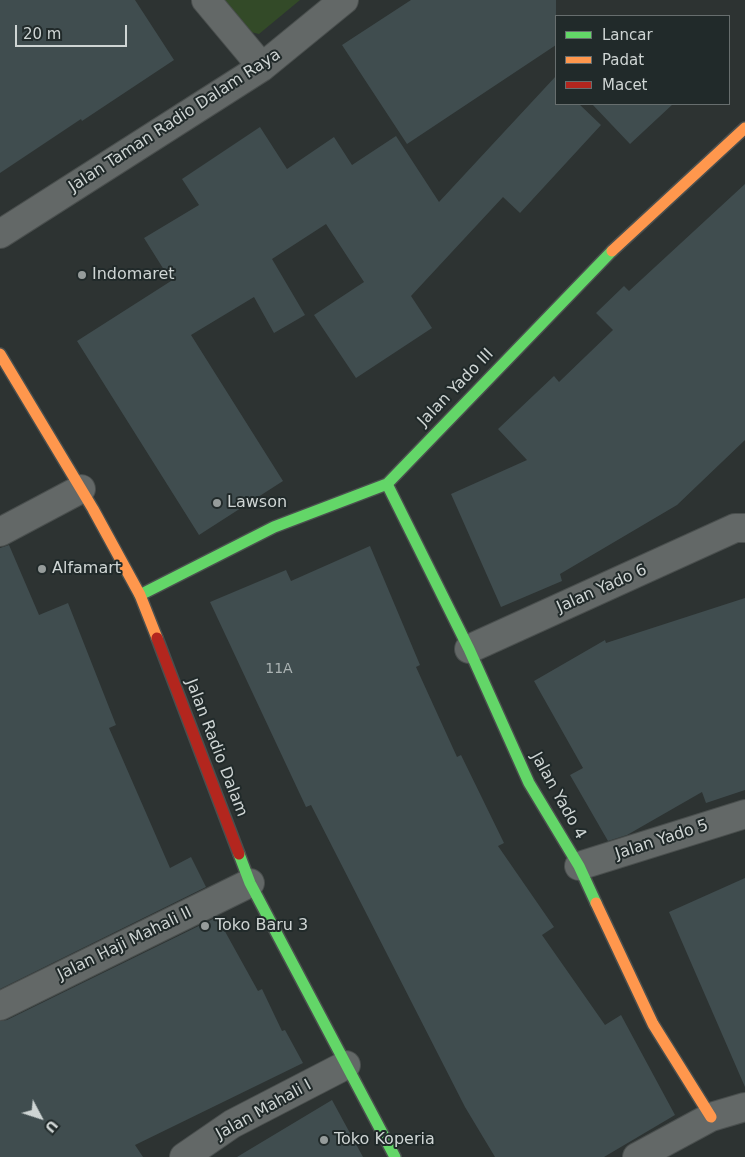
<!DOCTYPE html>
<html>
<head>
<meta charset="utf-8">
<style>
	body { margin:0 }
	#map { position:relative; width:745px; height:1157px; overflow:hidden; background:#2d3332; font-family:"DejaVu Sans",sans-serif }
	canvas { display:block }
	.legend { position:absolute; left:555px; top:15px; width:175px; height:90px; box-sizing:border-box; background:#212a2a; border:1px solid #676e6e; margin:0; padding:6px 9px; list-style:none; font-size:15px; color:#cfd5d4 }
	.legend li { display:flex; align-items:center; gap:10px; height:25px }
	.legend b { width:25px; border:1px solid #676e6e }
	.north { position:absolute; left:15px; top:1092px; width:50px; height:50px; -webkit-text-stroke:4px #212a2a; paint-order:stroke; rotate:130deg; font-size:14px; font-weight:700; line-height:20px; text-align:center; color:#cfd5d4 }
	.north::after { content:''; display:block; margin:auto; width:18px; height:22px; background:#cfd5d4; clip-path:polygon(50% 0,100% 100%,50% 72%,0 100%) }
	.scale { position:absolute; left:15px; top:25px; width:112px; height:22px; box-sizing:border-box; border:2px solid #cfd5d4; border-top:0; padding-left:6px; font-size:15px; line-height:18px; white-space:nowrap; color:#cfd5d4; -webkit-text-stroke:4px #212a2a; paint-order:stroke }
</style>
</head>
<body>
<div id="map">
<canvas width="745" height="1157"></canvas>
<ul class="legend">
<li><b style="height:6px;background:#63d668"></b>Lancar</li>
<li><b style="height:6px;background:#ff974d"></b>Padat</li>
<li><b style="height:6px;background:#b3261e"></b>Macet</li>
</ul>
<div class="north">U</div>
<div class="scale">20 m</div>
</div>
<script>
const ctx = document.querySelector('canvas').getContext('2d');
ctx.lineJoin = 'round';
function fillPath(path, color) {
  ctx.fillStyle = color;
  ctx.fill(path, 'evenodd');
}
function strokePath(path, color, width, dash) {
  ctx.strokeStyle = color;
  ctx.lineWidth = width;
  ctx.lineCap = dash ? 'butt' : 'round';
  ctx.setLineDash(dash || []);
  ctx.stroke(path);
}
function drawText(font, color, halo, rows, align = 'center') {
  ctx.font = font + ' "DejaVu Sans",sans-serif';
  ctx.lineWidth = 4;
  ctx.setLineDash([]);
  ctx.textBaseline = 'middle';
  ctx.strokeStyle = halo;
  ctx.fillStyle = color;
  for (const [text, x, y, turn = 0] of rows) {
    ctx.save();
    ctx.translate(x, y);
    ctx.rotate((+turn || 0) * Math.PI / 180);
    ctx.textAlign = isNaN(turn) ? turn : align;
    if (halo) ctx.strokeText(text, 0, 0);
    ctx.fillText(text, 0, 0);
    ctx.restore();
  }
}
const green = new Path2D(`
	M212,0H300L259,34L230,27Z`);
const building = new Path2D(`
	M0,0H135L174,60L82,121L81,119L0,173Z
	M411,0H556V45L407,144L342,45Z
	M556,76V104H579L601,125L520,213L503,197L411,296L432,328L356,378L314,315L364,282L326,224L272,259L305,315L274,333L254,297L191,335L283,481L199,535L77,341L171,281L144,238L199,205L182,179L260,127L287,169L334,137L352,165L396,136L439,202Z
	M592,104H673L630,144Z
	M745,184V440L677,505L560,574L562,581L501,607L451,494L527,460L498,429L554,376L559,382L613,330L596,313L624,286L629,291Z
	M9,545L39,615L68,603L116,725L109,728L170,868L191,857L206,887L0,989V548Z
	M370,546L420,665L416,667L457,757L461,755L504,843L498,846L554,927L542,935L605,1025L621,1015L675,1115L604,1157H495L465,1107L311,805L306,807L210,602L286,570L291,581Z
	M745,598V790L706,803L702,792L627,835L608,841L570,775L583,768L534,681L605,640L606,643Z
	M745,878V1087L669,912Z
	M217,917L258,991L262,989L282,1031L285,1030L303,1063L135,1145L143,1157H0V1021L7,1020Z
	M332,1100L363,1157H237Z`);
const street = new Path2D(`
	M206,0L262,67
	M0,234L262,67L344,0
	M0,532L81,489
	M469,649L735,528H745
	M579,866L745,814
	M0,1006L250,883
	M184,1157L232,1124L346,1065
	M637,1157L711,1117L745,1107`);
const fast = new Path2D(`
	M387,484L469,649L529,783L579,866L596,903
	M140,595L274,527L387,484L612,251
	M239,854L250,883L395,1157`);
const slow = new Path2D(`
	M612,251L745,128
	M0,354L93,509L140,595L157,638
	M596,903L653,1024L711,1117`);
const jam = new Path2D(`
	M157,638L239,854`);
const markers = [
	[82,275,5,"#969c9b"],
	[217,503,5,"#969c9b"],
	[42,569,5,"#969c9b"],
	[205,926,5,"#969c9b"],
	[324,1140,5,"#969c9b"]
];
const numberNames = [
	["11A",279,669]
];
const streetNames = [
	["Jalan Taman Radio Dalam Raya",175,121,-33],
	["Jalan Yado III",456,388,-46],
	["Jalan Yado 6",602,589,-24],
	["Jalan Radio Dalam",216,748,69],
	["Jalan Yado 4",558,796,61],
	["Jalan Yado 5",662,840,-18],
	["Jalan Haji Mahali II",125,944,-26],
	["Jalan Mahali I",264,1110,-29]
];
const poiNames = [
	["Indomaret",92,275],
	["Lawson",227,503],
	["Alfamart",52,569],
	["Toko Baru 3",215,926],
	["Toko Koperia",334,1140]
];
fillPath(green, '#334a28');
fillPath(building, '#404d4f');
strokePath(street, '#4a4f4e', 30);
strokePath(fast, '#4a4f4e', 14);
strokePath(slow, '#4a4f4e', 14);
strokePath(jam, '#4a4f4e', 14);
strokePath(street, '#636867', 28);
strokePath(fast, '#63d668', 11);
strokePath(slow, '#ff974d', 11);
strokePath(jam, '#b3261e', 11);
for (const [x, y, r, color] of markers) {
  const dot = new Path2D();
  dot.arc(x, y, r, 0, 2 * Math.PI);
  ctx.fillStyle = color;
  ctx.fill(dot);
  strokePath(dot, '#212a2a', 2);
}
drawText('14px', '#abb3b3', null, numberNames);
drawText('16px', '#cfd5d4', '#212a2a', streetNames);
drawText('16px', '#cfd5d4', '#212a2a', poiNames, 'left');
</script>
</body>
</html>
